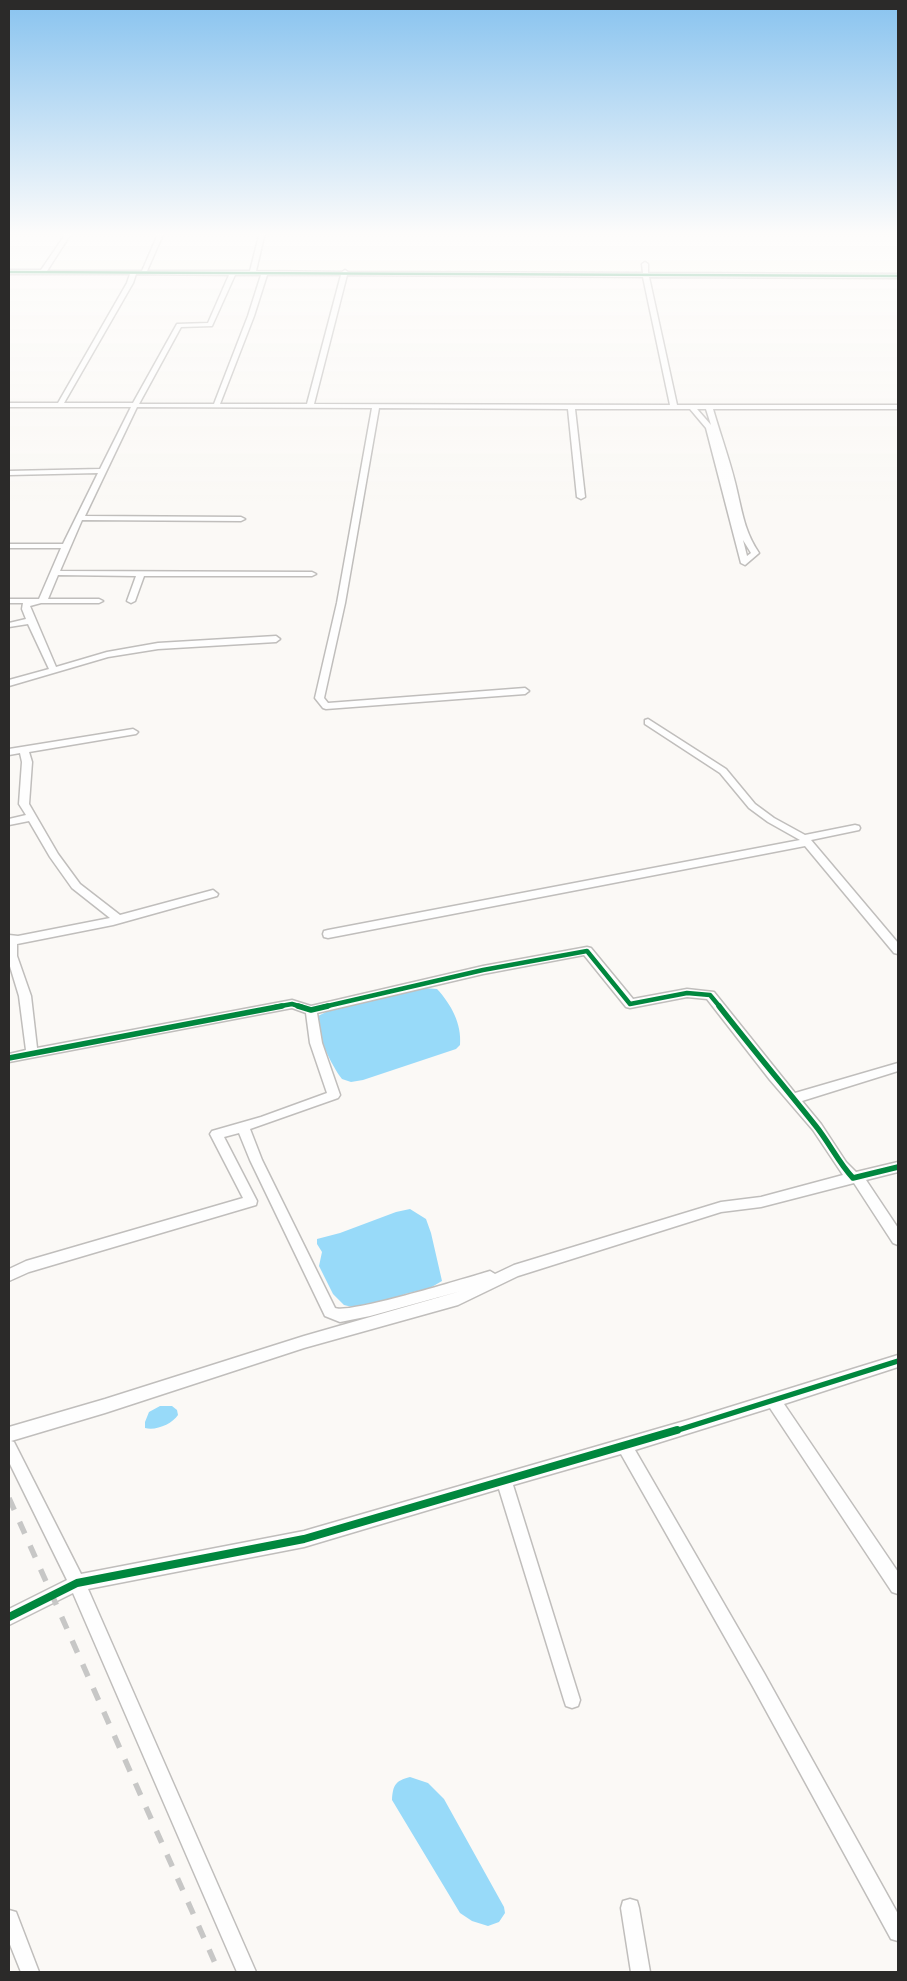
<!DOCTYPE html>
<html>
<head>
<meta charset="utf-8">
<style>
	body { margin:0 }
	#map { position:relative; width:907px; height:1981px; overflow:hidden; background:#fbf9f6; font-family:"Noto Sans",sans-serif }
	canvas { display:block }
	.frame { position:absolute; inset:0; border:10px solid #2b2a29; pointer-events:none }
</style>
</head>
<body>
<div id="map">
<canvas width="907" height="1981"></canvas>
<div class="frame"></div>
</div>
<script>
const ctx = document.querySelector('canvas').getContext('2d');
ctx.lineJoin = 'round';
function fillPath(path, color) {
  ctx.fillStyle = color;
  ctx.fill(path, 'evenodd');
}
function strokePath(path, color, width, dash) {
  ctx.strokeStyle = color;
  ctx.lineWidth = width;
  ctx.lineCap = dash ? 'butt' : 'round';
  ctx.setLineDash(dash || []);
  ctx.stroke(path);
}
const water = new Path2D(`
	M424,988L437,989C451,1004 462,1024 460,1045L456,1049L363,1080L351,1082L342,1079C333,1068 313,1029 318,1016L326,1012Z
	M410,1209L426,1219L431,1233L442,1281L430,1288L405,1294L378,1305L356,1308L344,1305L333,1294L319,1266L322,1252L317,1244V1239L340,1233L396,1212Z
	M160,1406H172L177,1410L178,1415C172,1424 156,1431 145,1428V1422L149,1412Z
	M410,1777L428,1783L444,1799L504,1907L505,1913L499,1922L488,1926L472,1921L460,1913L392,1800C393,1785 395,1781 410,1777Z`);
const street = new Path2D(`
	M67,232H72L47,271H142L159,232H164L147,271H250L260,232H265L256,271L342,272L345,270L348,272L643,273L642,264L645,262L648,264V273L898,274V278L649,277L677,405H898V409H713C721,437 732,466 738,495C743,517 746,534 759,553L745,565L741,563L706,428L690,409H575L585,497L581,499L577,497L568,409L379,408L345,603L324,698L328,703L525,688L529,691L525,694L326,709L323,708L315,698L337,603L372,408L137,407L85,516L241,517L245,519L241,521L82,520L60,571L312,572L316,574L312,576H144L135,601L131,603L127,601L136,576L58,575L48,599H99L103,601L99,603H41L30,606L56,667L107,652L158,643L276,636L280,639L276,642L158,649L108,657L9,686V680L49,669L28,624L9,627V623L26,619L22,609L23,603H9V599H39L61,548H9V544H63L98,473L9,475V471L100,469L131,407H9V403H58L127,283L130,274H9V270H41ZM136,274L229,275L208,323L177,324L133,403H64L133,283ZM235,275H261L248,316L214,404H139L181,327L212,326ZM267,275H341L307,404H220L254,316ZM347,275L643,277L670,405L314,404ZM697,409H706L711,425ZM743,540L751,553L747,556Z
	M648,719L726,769L755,804L774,818L805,835L855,825L859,826L860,828L859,830L811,840L898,943V954L894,953L805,846L328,938L324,937L323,934L324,931L328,930L800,840L768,822L749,808L720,773L645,724V720Z
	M133,729L138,732L136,734L29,752L32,762L29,804L58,854L80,884L120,915L213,890L218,894L217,896L113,925L17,944V956L31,996L37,1048L292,1000L311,1006L483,966L587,947L591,948L633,999L687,989L714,992L795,1093L898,1063V1071L802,1101L821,1124L846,1162L856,1172L898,1162V1172L866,1180L898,1228V1245L893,1243L854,1183L761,1207L721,1212L518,1276L458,1305L304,1348L105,1413L11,1441L14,1442L81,1574L304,1531L688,1420L898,1355V1367L784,1404L898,1572V1594L892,1592L770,1408L635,1450L764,1673L898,1914V1941L891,1939L752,1685L621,1454L513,1485L580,1700L578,1706L572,1708L566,1706L564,1700L499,1489L304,1547L88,1589L256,1972H237L73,1593L9,1625V1609L67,1580L9,1462V1427L105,1399L304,1336L461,1291L370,1316L340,1322L325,1316L250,1160L239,1133L224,1137L257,1201L256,1205L29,1272L9,1281V1269L26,1261L243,1198L210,1134L212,1131L261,1117L327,1093L310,1043L306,1013L292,1008L9,1062V1054L26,1050L19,996L9,963V935L18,936L110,918L72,888L50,857L29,821L9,825V819L26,815L19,804L22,762L20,753L9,755V749ZM584,955L626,1007L630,1008L687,997L707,999L770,1080L813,1130L843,1175L761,1197L721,1202L514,1265L495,1274L490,1271C466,1278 350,1314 335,1308L262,1160L250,1129L338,1098L340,1095L322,1043L317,1013L483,974Z
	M630,1899L637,1901L639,1908L650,1972H631L621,1908L623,1901Z
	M9,1910L16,1912L39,1972H21L9,1942Z`);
const rail = new Path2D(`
	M9,1498L219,1972`);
const cyclewayFar3 = new Path2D(`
	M9,272L898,276`);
const cyclewayFar2 = new Path2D(`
	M275,1007L292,1004L302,1007
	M323,1007L483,970L587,951L630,1004L687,993L710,995L720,1007`);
const cyclewayFar1 = new Path2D(`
	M298,1006L311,1010L328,1006
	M719,1006C750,1046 783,1085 815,1125C829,1142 838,1162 853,1178L898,1167
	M9,1058L282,1006
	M672,1432L898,1361`);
const cycleway = new Path2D(`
	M9,1617L77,1583L304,1539L677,1430`);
fillPath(water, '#98daf9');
strokePath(street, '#c0bebc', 3);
fillPath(street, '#fefefe');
strokePath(rail, '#c7c7c6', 5.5, [13, 13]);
strokePath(cyclewayFar3, '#00873e', 2.5);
strokePath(cyclewayFar2, '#00873e', 4.5);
strokePath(cyclewayFar1, '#00873e', 5.5);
strokePath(cycleway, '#00873e', 8);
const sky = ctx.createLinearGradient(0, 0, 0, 509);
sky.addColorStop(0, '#88c3ef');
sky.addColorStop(0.46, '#fdfcfb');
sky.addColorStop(1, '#fdfcfb00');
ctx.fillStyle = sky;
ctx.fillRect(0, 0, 907, 509);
</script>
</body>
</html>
